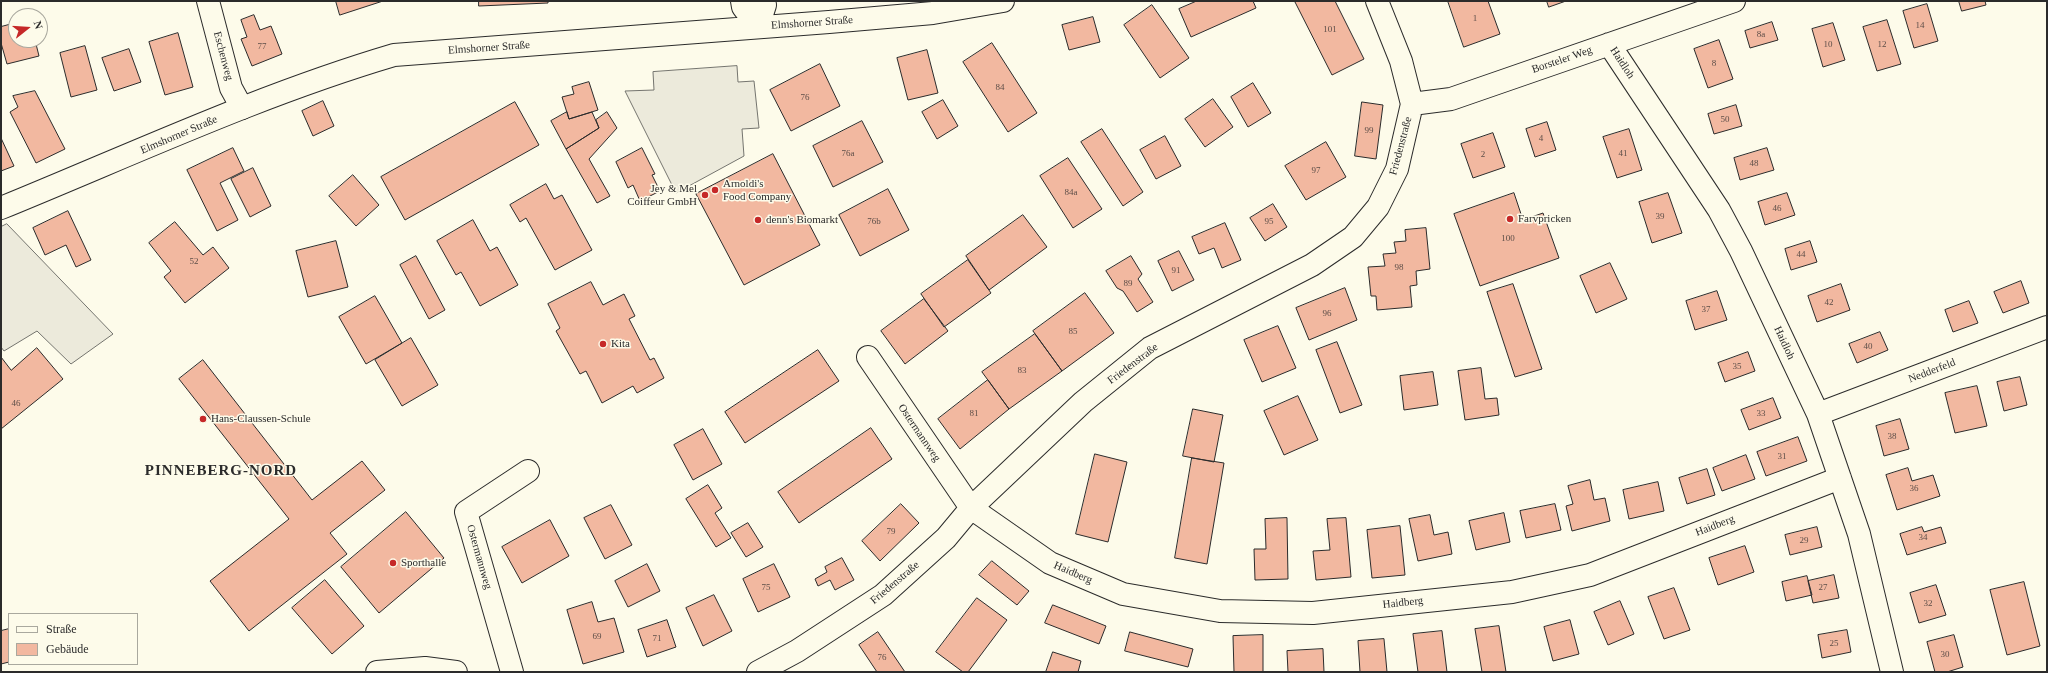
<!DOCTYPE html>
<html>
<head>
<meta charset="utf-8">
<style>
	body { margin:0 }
	#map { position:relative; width:2048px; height:673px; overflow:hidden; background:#fdfbea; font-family:Georgia,serif }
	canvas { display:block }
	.frame { position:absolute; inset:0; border:2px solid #2b2b2b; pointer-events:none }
	.legend { position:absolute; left:8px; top:613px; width:130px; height:52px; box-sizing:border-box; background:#fdfbea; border:1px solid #a9a89e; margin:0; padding:5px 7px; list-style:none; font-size:12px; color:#2b2b2b }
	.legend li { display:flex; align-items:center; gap:8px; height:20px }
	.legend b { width:20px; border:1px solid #a9a89e }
	.north { position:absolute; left:8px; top:8px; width:40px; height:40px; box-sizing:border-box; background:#fdfbea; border:1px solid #a9a89e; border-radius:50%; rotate:73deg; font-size:11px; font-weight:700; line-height:16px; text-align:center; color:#2b2b2b }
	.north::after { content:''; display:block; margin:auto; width:14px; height:18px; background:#c62828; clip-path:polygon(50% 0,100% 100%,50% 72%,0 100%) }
</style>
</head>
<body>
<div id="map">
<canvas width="2048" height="673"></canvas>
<div class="frame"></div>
<ul class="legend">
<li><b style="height:5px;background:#fdfbea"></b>Straße</li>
<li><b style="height:11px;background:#f2b8a0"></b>Gebäude</li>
</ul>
<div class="north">N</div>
</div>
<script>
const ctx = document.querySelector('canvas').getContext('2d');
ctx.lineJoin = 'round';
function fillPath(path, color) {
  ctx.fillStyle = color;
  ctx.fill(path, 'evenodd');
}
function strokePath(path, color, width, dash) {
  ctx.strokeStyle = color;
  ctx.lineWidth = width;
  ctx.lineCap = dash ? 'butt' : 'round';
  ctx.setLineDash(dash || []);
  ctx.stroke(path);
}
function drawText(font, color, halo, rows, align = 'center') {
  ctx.font = font + ' Georgia,serif';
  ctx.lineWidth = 3;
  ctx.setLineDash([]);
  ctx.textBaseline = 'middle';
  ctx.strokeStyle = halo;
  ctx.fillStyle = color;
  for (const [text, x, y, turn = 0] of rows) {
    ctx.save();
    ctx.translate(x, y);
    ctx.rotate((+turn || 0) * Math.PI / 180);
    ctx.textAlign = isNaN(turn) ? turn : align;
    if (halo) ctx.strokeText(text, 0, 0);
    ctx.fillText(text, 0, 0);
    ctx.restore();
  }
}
const parking = new Path2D(`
	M737,66L738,82L754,81L759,128L742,129L744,156L676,193L625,91L654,90L653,72Z
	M7,224L113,334L71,364L37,331L4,351L1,347V227Z`);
const building = new Path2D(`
	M336,1H383L340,15Z
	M479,1H548V3L479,6Z
	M1197,1H1253L1256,8L1191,37L1179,9Z
	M1297,1H1335L1364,59L1332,75L1295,2Z
	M1448,1H1488L1500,34L1464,47Z
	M1547,1H1566L1549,7Z
	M1959,1H1985L1986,5L1962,11Z
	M1927,4L1938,41L1914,48L1903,11Z
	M1152,5L1189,58L1160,78L1124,25Z
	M254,15L260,30L271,26L282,54L252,66L241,39L247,37L241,20Z
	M1093,17L1100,42L1069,50L1062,25Z
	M1887,20L1901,64L1877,71L1863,27Z
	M1772,22L1778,40L1750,48L1745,31Z
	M16,23V40H35L39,56L7,64L1,43V27Z
	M1833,23L1845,60L1823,67L1812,29Z
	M178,33L193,87L165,95L149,42Z
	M1719,40L1733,79L1708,88L1694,49Z
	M992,43L1037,113L1008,132L963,62Z
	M85,46L97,90L71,97L60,53Z
	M129,49L141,82L114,91L102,58Z
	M927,50L938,93L908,100L897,58Z
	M820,64L840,106L791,131L770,90Z
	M589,82L598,110L569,119L562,97L574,94L572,87Z
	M1253,83L1271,113L1248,127L1231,97Z
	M35,91L65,149L36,163L10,112L18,107L13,96Z
	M1213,99L1233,127L1205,147L1185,119Z
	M943,100L958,126L937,139L922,112Z
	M323,101L334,126L313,136L302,111Z
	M515,102L539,145L405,220L381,177Z
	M1362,102L1383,105L1376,159L1355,156Z
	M1736,105L1742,126L1714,134L1708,114Z
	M567,112L569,119L592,112L599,128L566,149L551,121Z
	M607,112L617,128L589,159L610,196L597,203L566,149L599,128L596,120Z
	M862,121L883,162L833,187L813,146Z
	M1547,122L1556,150L1535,157L1526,129Z
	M1102,129L1143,192L1123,206L1081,142Z
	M1629,129L1642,170L1617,178L1603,137Z
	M1493,133L1505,167L1473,178L1461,144Z
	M1165,136L1181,166L1156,179L1140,150Z
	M1,138L14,166L1,171Z
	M1326,142L1346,177L1306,200L1285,166Z
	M233,148L244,171L220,183L238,220L217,231L187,170Z
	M642,148L655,174L652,175L660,191L640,201L633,185L628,188L616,162Z
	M1767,148L1774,170L1740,180L1734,158Z
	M773,154L820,245L744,285L696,194Z
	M1068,158L1102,209L1073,228L1040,176Z
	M253,168L271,206L250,217L231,179Z
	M353,175L379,205L356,226L329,196Z
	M546,184L554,199L562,195L592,250L555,270L526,218L520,222L510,205Z
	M888,189L909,230L860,256L839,215Z
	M1514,193L1523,220L1543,213L1559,258L1480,286L1454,214Z
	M1668,193L1682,233L1652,243L1639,202Z
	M1787,193L1795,215L1765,225L1758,202Z
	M1273,204L1287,227L1265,241L1250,218Z
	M68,211L91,260L76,267L66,245L45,255L33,228Z
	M1023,215L1047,247L989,290L966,256Z
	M473,220L490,251L497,247L518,285L480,306L461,272L456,275L437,241Z
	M175,222L203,255L213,247L229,268L185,303L164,277L171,271L149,243Z
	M1225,223L1241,260L1222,268L1214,248L1199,254L1192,237Z
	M1426,228L1430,269L1416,271L1417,285L1410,286L1412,307L1377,310L1376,296H1371L1368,267L1385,266L1383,254L1396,253L1394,242L1406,241L1405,230Z
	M336,241L348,287L308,297L296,251Z
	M1810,241L1817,262L1791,270L1785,249Z
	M1179,251L1194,280L1172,291L1158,261Z
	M416,256L445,310L429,319L400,265Z
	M1131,256L1142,274L1138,279L1153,302L1137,312L1123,291L1117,288L1106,271Z
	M968,260L991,293L944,327L921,294Z
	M1610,263L1627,299L1596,313L1580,276Z
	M2021,281L2029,303L2003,313L1994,292Z
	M591,282L603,305L624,294L635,316L629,319L650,360L654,358L664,378L637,393L633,386L602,403L586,371L580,374L556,331L560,328L548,304Z
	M1513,284L1542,369L1515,377L1487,292Z
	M1841,284L1850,310L1817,322L1808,296Z
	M1345,288L1357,320L1309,340L1296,308Z
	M1717,291L1727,320L1695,330L1686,301Z
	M1085,293L1114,333L1062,371L1033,331Z
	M375,296L402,343L366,364L339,317Z
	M924,299L948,331L905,364L881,331Z
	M1969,301L1978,323L1953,332L1945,310Z
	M1278,326L1296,368L1262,382L1244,340Z
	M1880,332L1888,350L1857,363L1849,344Z
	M1035,334L1062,371L1009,409L982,372Z
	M411,338L438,385L402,406L375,360Z
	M1337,342L1362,405L1340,413L1316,350Z
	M37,348L63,379L1,429V357L11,370Z
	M818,350L839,381L745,443L725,412Z
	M1748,352L1755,371L1725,382L1718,363Z
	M203,360L312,500L362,461L385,490L330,533L347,554L249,631L210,581L289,519L179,379Z
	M1481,368L1485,399L1497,398L1499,415L1465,420L1458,371Z
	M1433,372L1438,405L1404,410L1400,376Z
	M2020,377L2027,405L2004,411L1997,382Z
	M988,380L1009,409L960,449L938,419Z
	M1977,386L1987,426L1955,433L1945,393Z
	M1298,396L1318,440L1284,455L1264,411Z
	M1773,398L1781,418L1749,430L1741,410Z
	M1193,409L1223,415L1214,462L1183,456Z
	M1900,419L1909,449L1884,456L1876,426Z
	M871,428L892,459L799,523L778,492Z
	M703,429L722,464L693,480L674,445Z
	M1798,437L1807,461L1766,476L1757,452Z
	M1095,454L1127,462L1108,542L1076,534Z
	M1746,455L1755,479L1722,491L1713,468Z
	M1192,458L1224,463L1207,564L1175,558Z
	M1908,468L1912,481L1933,475L1940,496L1897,510L1886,475Z
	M1707,469L1715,495L1687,504L1679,478Z
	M1590,480L1594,500L1605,498L1610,521L1572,531L1566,506L1573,504L1568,486Z
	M1658,482L1664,511L1629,519L1623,490Z
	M708,485L722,508L715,513L731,538L716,547L686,499Z
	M901,504L919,523L880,561L862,541Z
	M1555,504L1561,530L1526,538L1520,511Z
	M611,505L632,545L605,559L584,518Z
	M406,512L444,558L379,613L341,567Z
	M1504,513L1510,542L1476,550L1469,521Z
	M1430,515L1434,535L1448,532L1452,554L1418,561L1409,519Z
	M1287,518L1288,579L1255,580L1254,549H1266L1265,519Z
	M1346,518L1351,577L1316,580L1313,551L1330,550L1327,519Z
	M550,520L569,556L522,583L502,547Z
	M748,523L763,547L746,557L731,533Z
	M1400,526L1405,575L1372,578L1367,530Z
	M1817,527L1822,547L1790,555L1785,535Z
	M1922,527L1924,532L1941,527L1946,543L1907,555L1900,534Z
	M1745,546L1754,572L1718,585L1709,558Z
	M842,558L854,580L835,590L830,580L818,586L815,579L827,572L825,567Z
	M992,561L1029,591L1017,605L979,575Z
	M647,564L660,591L628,607L615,581Z
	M774,564L790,597L758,612L743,579Z
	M1834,575L1839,598L1813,603L1808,581Z
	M1807,576L1812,595L1786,601L1782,582Z
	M325,580L364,626L332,654L292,608Z
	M2024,582L2040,646L2007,655L1990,590Z
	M1936,585L1946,615L1919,623L1910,593Z
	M1674,588L1690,630L1664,639L1648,597Z
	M714,595L732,631L703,646L686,608Z
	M977,598L1007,620L968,672H963L936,652Z
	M1620,601L1634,634L1608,645L1594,612Z
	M592,602L598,622L614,618L624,652L583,664L567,610Z
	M1053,605L1106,626L1099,644L1045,623Z
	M667,620L676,647L647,657L638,630Z
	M1570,620L1579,654L1553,661L1544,627Z
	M1499,626L1506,672H1482L1475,629Z
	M9,629V662L1,664V631Z
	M1847,630L1851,652L1822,658L1818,635Z
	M1442,631L1447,672H1418L1413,634Z
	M878,632L905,672H877L859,645Z
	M1130,632L1193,649L1188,667L1125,651Z
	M1263,635V672H1234L1233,636Z
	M1954,635L1963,667L1947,672H1935L1927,642Z
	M1384,639L1387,672H1360L1358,641Z
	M1323,649L1324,672H1288L1287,651Z
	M1053,652L1081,661L1078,672H1046Z`);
const minor = new Path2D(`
	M208,1L231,88L242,108
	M1609,44L1719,210L1741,251L1818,414L1859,534L1892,672
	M1412,104L1451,99L1734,1
	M868,357L971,508L1050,563L1123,594L1220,611L1313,613L1512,592L1590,575L1840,478
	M1818,414L2047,327
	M377,672L425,668L456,672
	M512,672L466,512L528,471
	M758,672L797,651L883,595L946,538L971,508L1083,402L1150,348L1312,265L1353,237L1378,207L1397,169L1412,104L1401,61L1377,1`);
const major = new Path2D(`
	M742,1L743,7L758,27
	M758,27L765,5L764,1
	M1,208C131,155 259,95 394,55L829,22L933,13L1003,1`);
const markers = [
	[715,190,4,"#c62828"],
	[705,195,4,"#c62828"],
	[1510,219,4,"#c62828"],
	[758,220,4,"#c62828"],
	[603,344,4,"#c62828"],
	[203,419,4,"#c62828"],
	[393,563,4,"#c62828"]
];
const numberNames = [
	["1",1475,19],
	["14",1920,26],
	["101",1330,30],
	["8a",1761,35],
	["10",1828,45],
	["12",1882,45],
	["77",262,47],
	["8",1714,64],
	["84",1000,88],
	["76",805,98],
	["50",1725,120],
	["99",1369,131],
	["4",1541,139],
	["76a",848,154],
	["41",1623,154],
	["2",1483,155],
	["48",1754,164],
	["97",1316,171],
	["84a",1071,193],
	["46",1777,209],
	["39",1660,217],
	["76b",874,222],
	["95",1269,222],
	["100",1508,239],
	["44",1801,255],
	["52",194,262],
	["98",1399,268],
	["91",1176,271],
	["89",1128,284],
	["42",1829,303],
	["37",1706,310],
	["96",1327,314],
	["85",1073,332],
	["40",1868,347],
	["35",1737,367],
	["83",1022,371],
	["46",16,404],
	["81",974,414],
	["33",1761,414],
	["38",1892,437],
	["31",1782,457],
	["36",1914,489],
	["79",891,532],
	["34",1923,538],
	["29",1804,541],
	["75",766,588],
	["27",1823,588],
	["32",1928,604],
	["69",597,637],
	["71",657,639],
	["25",1834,644],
	["30",1945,655],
	["76",882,658]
];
const streetNames = [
	["Elmshorner Straße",812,23,-4],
	["Elmshorner Straße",489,48,-4],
	["Eschenweg",223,56,75],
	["Borsteler Weg",1562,60,-19],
	["Haidloh",1622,63,57],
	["Elmshorner Straße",179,135,-23],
	["Friedenstraße",1401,146,-75],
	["Haidloh",1784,343,65],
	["Friedenstraße",1133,364,-37],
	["Nedderfeld",1932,371,-21],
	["Ostermannweg",919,433,56],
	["Haidberg",1715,526,-21],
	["Ostermannweg",479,557,74],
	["Haidberg",1073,573,23],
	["Friedenstraße",895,583,-40],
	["Haidberg",1403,603,-6]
];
const poiNames = [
	["Arnoldi's",723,184],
	["Food Company",723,197],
	["Jey & Mel",697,189,"right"],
	["Coiffeur GmbH",697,202,"right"],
	["Farvpricken",1518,219],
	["denn's Biomarkt",766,220],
	["Kita",611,344],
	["Hans-Claussen-Schule",211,419],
	["Sporthalle",401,563]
];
const districtNames = [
	["PINNEBERG-NORD",221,471]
];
fillPath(parking, '#eceadb');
strokePath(parking, '#74746e', 1);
fillPath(building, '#f2b8a0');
strokePath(building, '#2b2b2b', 1);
strokePath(minor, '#2b2b2b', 24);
strokePath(major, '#2b2b2b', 24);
strokePath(minor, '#fdfbea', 22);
strokePath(major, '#fdfbea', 22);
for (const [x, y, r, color] of markers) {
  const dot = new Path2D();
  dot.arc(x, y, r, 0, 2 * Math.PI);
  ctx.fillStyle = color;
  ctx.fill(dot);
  strokePath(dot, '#fdfbea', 1.5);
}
drawText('9px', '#5d4e48', null, numberNames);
drawText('11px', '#2b2b2b', '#fdfbea', streetNames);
drawText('11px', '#2b2b2b', '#fdfbea', poiNames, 'left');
ctx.letterSpacing = '1px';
drawText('bold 15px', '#2b2b2b', '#fdfbea', districtNames);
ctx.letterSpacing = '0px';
</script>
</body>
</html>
